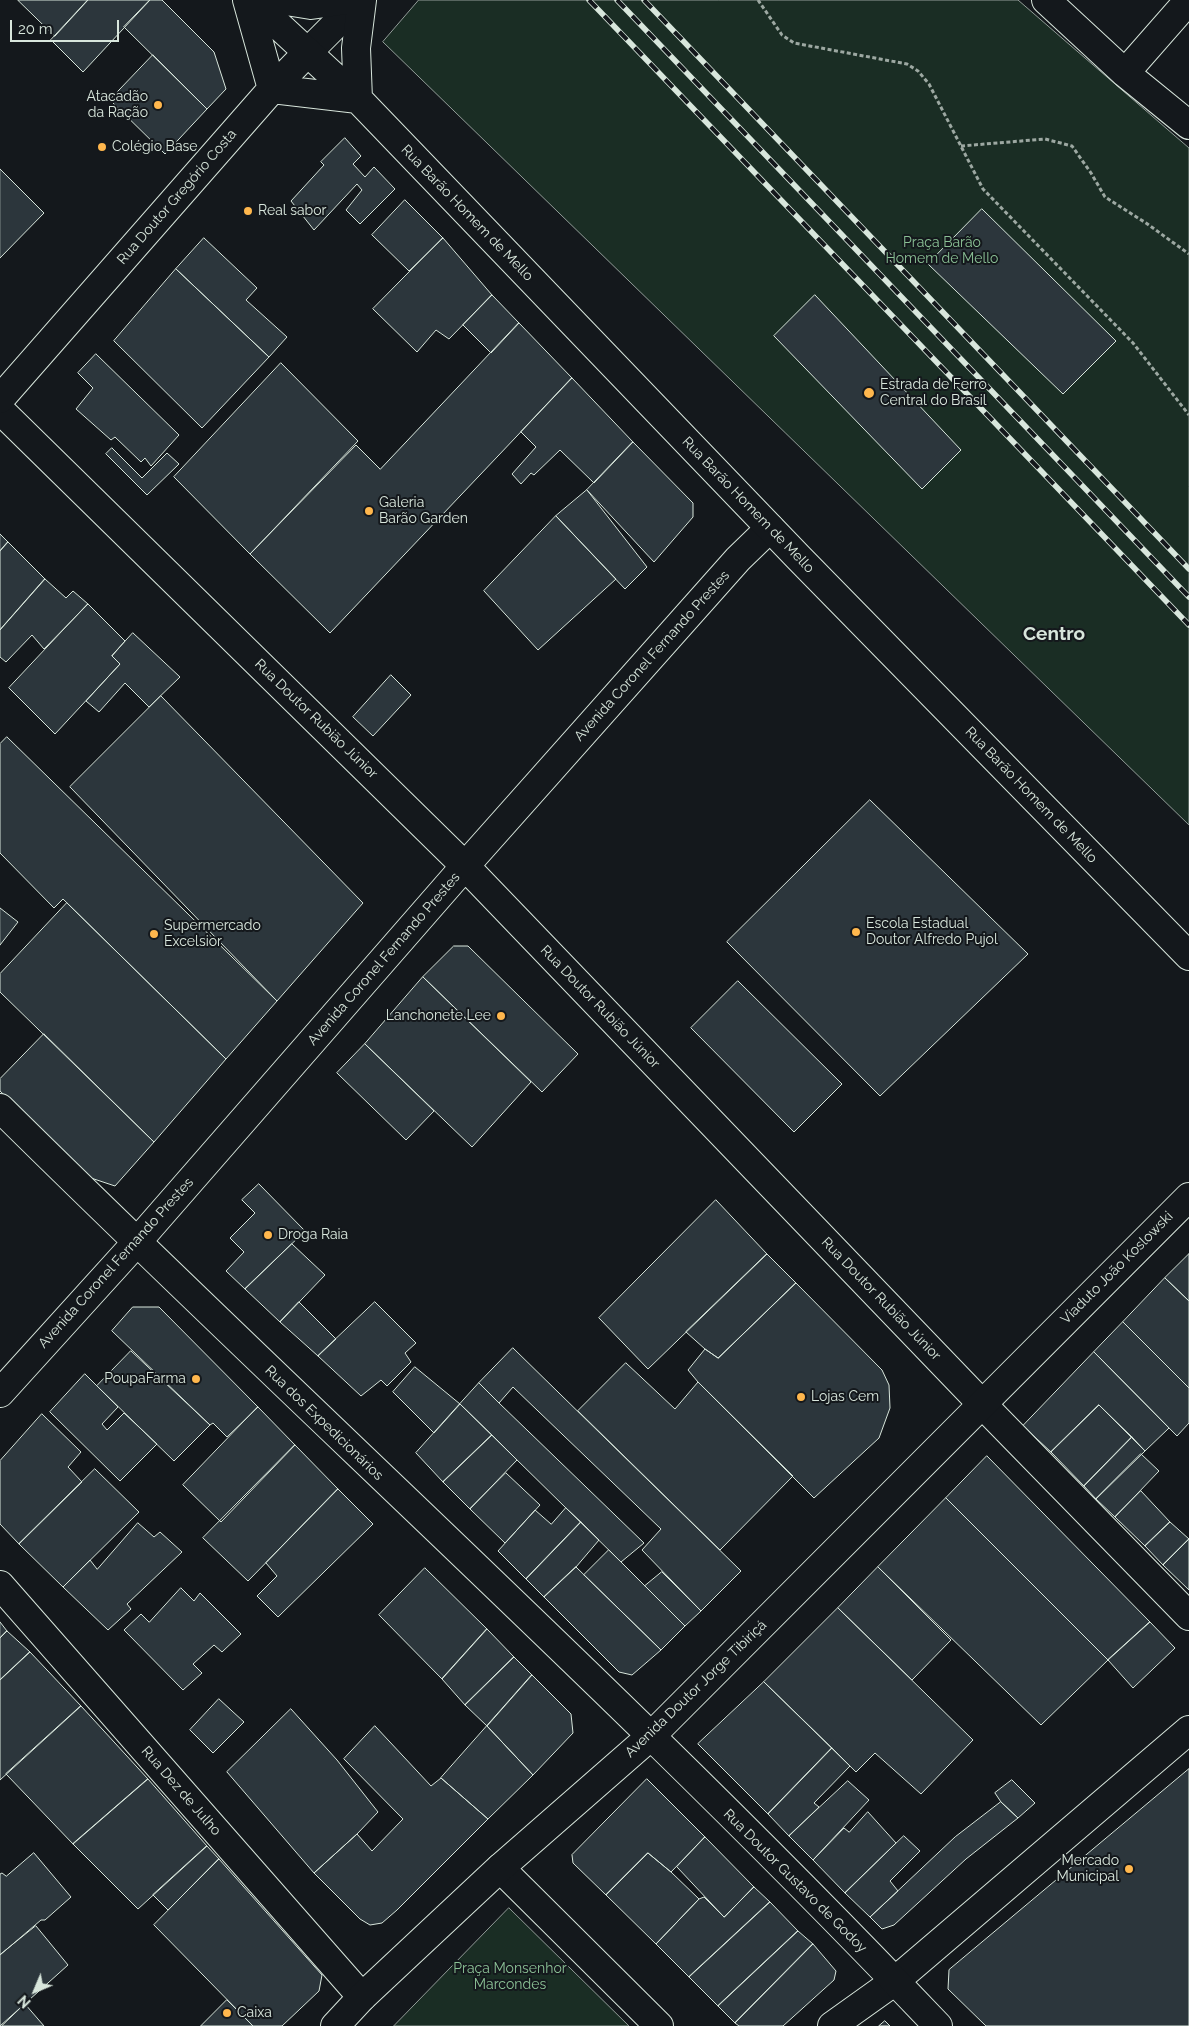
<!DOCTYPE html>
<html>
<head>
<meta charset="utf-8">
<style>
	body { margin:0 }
	#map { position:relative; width:1189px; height:2026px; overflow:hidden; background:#14181c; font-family:Raleway,sans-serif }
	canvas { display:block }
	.north { position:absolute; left:10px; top:1966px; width:50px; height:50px; -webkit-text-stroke:4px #14181c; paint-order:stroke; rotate:225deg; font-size:14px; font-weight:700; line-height:20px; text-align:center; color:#d8e6dc }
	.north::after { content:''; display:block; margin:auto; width:18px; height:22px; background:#d8e6dc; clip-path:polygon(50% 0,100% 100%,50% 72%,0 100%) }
	.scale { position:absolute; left:10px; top:20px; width:109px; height:22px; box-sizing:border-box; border:2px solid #d8e6dc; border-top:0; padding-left:6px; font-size:15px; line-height:18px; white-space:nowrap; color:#d8e6dc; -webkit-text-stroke:4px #14181c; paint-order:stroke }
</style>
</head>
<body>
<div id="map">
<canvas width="1189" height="2026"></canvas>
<div class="north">N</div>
<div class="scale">20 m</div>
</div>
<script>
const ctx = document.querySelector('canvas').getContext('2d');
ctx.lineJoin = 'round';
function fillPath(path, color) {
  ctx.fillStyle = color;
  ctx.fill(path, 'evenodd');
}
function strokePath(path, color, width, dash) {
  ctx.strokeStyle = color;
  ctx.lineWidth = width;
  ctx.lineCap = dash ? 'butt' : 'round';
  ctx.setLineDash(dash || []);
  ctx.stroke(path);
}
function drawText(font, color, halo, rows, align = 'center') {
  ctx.font = font + ' Raleway,sans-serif';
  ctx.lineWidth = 4;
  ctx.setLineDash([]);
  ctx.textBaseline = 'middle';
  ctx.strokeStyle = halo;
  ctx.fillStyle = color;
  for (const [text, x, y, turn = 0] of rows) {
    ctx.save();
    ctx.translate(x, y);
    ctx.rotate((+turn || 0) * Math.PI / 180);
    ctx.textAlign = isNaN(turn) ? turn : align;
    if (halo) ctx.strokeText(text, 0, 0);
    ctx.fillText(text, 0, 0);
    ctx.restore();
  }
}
const green = new Path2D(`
	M419,0H1018L1189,148V825L383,42Z
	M509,1908L629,2026H394Z`);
const building = new Path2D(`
	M18,0H88L55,36Z
	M88,0H150L83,72L51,40Z
	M150,0H162L214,52L226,89L207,109L124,27Z
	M153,55L207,109L165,154L110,100Z
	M345,138L361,156L353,164L365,177L374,167L395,189L360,224L346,210L362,190L357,184L314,230L291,201L324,165L321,162Z
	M0,169L44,213L0,258Z
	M405,200L443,238L409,271L372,235Z
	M982,209L1116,341L1063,394L928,264Z
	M204,238L257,288L246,300L287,337L269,357L176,269Z
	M443,238L492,295L449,339L436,330L417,352L373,309Z
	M176,269L269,357L202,428L114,341Z
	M492,295L519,323L491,353L463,325Z
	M815,295L961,450L922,489L774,336Z
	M519,323L572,378L330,633L250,554L356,445L380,469Z
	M96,354L179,435L151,466L145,458L141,462L115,437L111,440L76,409L93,388L78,373Z
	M281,363L358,441L250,554L174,477Z
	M572,378L633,442L594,483L560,450L534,475L531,473L521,484L512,474L536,447L521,432Z
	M633,442L693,503V517L654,562L587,490Z
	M112,448L142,478L167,453L179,464L147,495L106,454Z
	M587,490L647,567L625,589L556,516Z
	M556,516L616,579L538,650L484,591Z
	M0,534L8,542L0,551Z
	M8,542L45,579L0,630V551Z
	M45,579L66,598L73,591L88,604L44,649L32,635L6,662L0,657V630Z
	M88,604L125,641L112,656L120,664L55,734L9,688Z
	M133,633L180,677L149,707L125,683L99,712L86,701L120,664L112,656Z
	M391,675L411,695L373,736L353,717Z
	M161,696L363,903L277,1001L70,787Z
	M7,737L277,1001L226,1059L63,899L54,908L0,853V744Z
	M870,800L1028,954L880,1096L727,942Z
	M67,903L226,1059L154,1142L0,992V974Z
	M0,908L18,922L0,945Z
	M454,946H468L578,1054L542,1092L423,977Z
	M423,977L531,1082L472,1147L365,1044Z
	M738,981L842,1084L794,1132L691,1028Z
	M44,1034L154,1142L115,1186L91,1178L0,1091V1079Z
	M365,1044L434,1111L406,1140L337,1073Z
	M259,1184L305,1231L245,1289L226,1271L244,1252L230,1238L255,1213L242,1200Z
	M716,1200L767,1254L648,1369L599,1318Z
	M292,1244L325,1275L280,1322L245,1289Z
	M767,1254L796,1283L718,1358L705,1349L686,1332Z
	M1189,1254V1301L1165,1278Z
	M1165,1278L1189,1301V1388L1123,1322Z
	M796,1283L882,1370L889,1385L890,1408L879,1438L814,1498L698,1382L688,1370L705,1349L718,1358Z
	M299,1302L336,1339L318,1356L280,1322Z
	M375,1302L416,1343L405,1353L411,1362L387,1386L381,1380L361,1396L318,1356Z
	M133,1307H159L258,1407L227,1437L213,1423L210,1425L112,1331Z
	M1123,1322L1189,1388V1423L1177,1436L1094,1352Z
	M513,1348L741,1571L701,1611L642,1550L661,1529L513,1387L499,1403L479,1383Z
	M131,1351L210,1425L174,1461L97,1386Z
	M1094,1352L1169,1428L1145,1451L1099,1405L1051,1452L1023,1426Z
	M626,1363L675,1409L698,1382L793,1476L720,1550L578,1411Z
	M415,1367L460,1404L434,1433L393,1392Z
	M85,1374L118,1407L102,1424L107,1430L124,1413L157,1444L120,1481L50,1412Z
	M479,1383L499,1403L644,1543L621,1562L460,1404Z
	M460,1404L492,1435L443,1482L416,1453Z
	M1099,1405L1132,1437L1084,1486L1051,1452Z
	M258,1407L295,1445L221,1522L183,1485Z
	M42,1414L81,1452L68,1467L82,1482L19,1544L0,1524V1461Z
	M492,1435L517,1460L470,1509L443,1482Z
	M1132,1437L1145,1451L1096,1499L1084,1486Z
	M295,1445L338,1489L248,1581L203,1538Z
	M1141,1454L1159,1471L1115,1517L1096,1499Z
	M987,1456L1150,1622L1108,1660L946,1498Z
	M95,1469L139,1512L63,1587L19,1544Z
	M506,1473L540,1505L505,1543L470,1509Z
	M338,1489L373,1524L278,1617L257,1596L277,1576L266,1563Z
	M1141,1491L1170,1522L1145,1546L1115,1517Z
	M946,1498L1108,1660L1041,1725L878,1567Z
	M566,1508L581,1522L526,1579L498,1551L535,1510L551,1524Z
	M581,1522L599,1540L576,1567L544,1597L526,1579Z
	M1170,1522L1189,1539L1163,1565L1145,1546Z
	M138,1523L154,1537L160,1532L182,1552L127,1604L131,1609L108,1630L63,1587L90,1560L97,1569Z
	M1189,1539V1590L1163,1565Z
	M609,1550L685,1626L661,1650L584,1575Z
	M576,1567L661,1650L632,1675L619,1672L544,1597Z
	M878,1567L951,1640L912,1680L838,1608Z
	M425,1568L487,1629L442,1679L379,1615Z
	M662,1572L701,1611L685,1626L645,1586Z
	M181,1588L194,1601L200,1593L241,1634L222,1652L214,1645L193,1664L202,1673L183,1690L124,1630L141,1614L149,1622Z
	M838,1608L973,1740L921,1794L875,1753L856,1772L764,1682Z
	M0,1622L7,1631L0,1638Z
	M1150,1622L1175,1648L1133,1688L1108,1660Z
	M487,1629L514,1657L465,1705L442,1679Z
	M7,1631L30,1652L0,1680V1638Z
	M30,1652L81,1706L0,1780V1680Z
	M514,1657L532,1675L487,1726L465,1705Z
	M532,1675L571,1714L573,1733L533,1775L487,1726Z
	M764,1682L832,1748L768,1814L698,1744Z
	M219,1699L244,1722L213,1753L190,1730Z
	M81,1706L148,1779L73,1844L6,1774Z
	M291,1709L337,1760L378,1812L357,1834L314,1873L227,1772Z
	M375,1726L431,1786L441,1778L488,1819L397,1910L382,1923L370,1925L360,1919L314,1873L357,1834L372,1851L403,1819L344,1759Z
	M487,1726L533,1775L488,1819L441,1778Z
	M832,1748L850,1766L814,1803L819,1807L789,1836L768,1814Z
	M1189,1769V2026H986L948,1989L949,1970Z
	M148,1779L207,1846L138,1909L73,1844Z
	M647,1779L705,1837L671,1872L648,1853L606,1895L573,1863L572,1855Z
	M1012,1780L1035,1803L1018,1818L1001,1802L995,1793Z
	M848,1781L869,1800L813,1860L789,1836Z
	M1001,1802L1018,1818L966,1859L894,1925L882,1929L870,1917L955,1837Z
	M868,1812L896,1843L845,1893L813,1860L844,1828L849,1832Z
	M904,1836L920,1851L890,1881L898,1891L870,1917L845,1893Z
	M705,1837L754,1887L724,1917L677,1867Z
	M207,1846L219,1859L168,1910L153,1895Z
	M34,1853L71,1897L45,1920H41L0,1955V1874L2,1873L6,1876Z
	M648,1853L671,1872L699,1899L656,1944L606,1895Z
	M219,1859L322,1975L319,1991L282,2026H253L154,1925Z
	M754,1887L770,1902L689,1977L656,1944L699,1899L704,1897L724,1917Z
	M770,1902L798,1931L718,2006L689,1977Z
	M36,1926L68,1965L0,2026V1955Z
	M798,1931L813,1944L735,2023L718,2006Z
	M813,1944L836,1971L834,1980L783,2026H739L735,2023Z
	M227,2000L253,2026H201Z
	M25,2004L44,2026H2Z
	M885,2021L890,2026H879Z`);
const path = new Path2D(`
	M758,0L782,35L794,43L907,64L918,71L929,84L983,189L1133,343L1189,415
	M961,146L1045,139L1072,146L1091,173L1105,197L1146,223L1189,254`);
const minor = new Path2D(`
	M1046,0L1125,73L1189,125
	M308,52L360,0
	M1125,73L1189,0
	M0,410L465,866L983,1405L1189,1616
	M0,1393L136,1243L465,866L738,559L770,528
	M0,1585L362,1997
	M500,1868L659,2026
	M832,2026L895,1981L1189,1730`);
const major = new Path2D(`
	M247,0L272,89L358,99
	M251,0L358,99L799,558L1189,956
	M280,0L311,5L347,0
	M358,99L356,48L362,0
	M0,399L272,89L308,52
	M0,1108C311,1416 637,1709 938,2026
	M335,2026L362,1997L500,1868L651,1736L1189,1197`);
const rail = new Path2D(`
	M589,0L1189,625
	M617,0L1189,597
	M644,0L1189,569`);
const markers = [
	[158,105,5,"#ffb74d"],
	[102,147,5,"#ffb74d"],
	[248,211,5,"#ffb74d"],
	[869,393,6,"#ffb74d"],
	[369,511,5,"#ffb74d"],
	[856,932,5,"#ffb74d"],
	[154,934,5,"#ffb74d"],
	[501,1016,5,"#ffb74d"],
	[268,1235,5,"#ffb74d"],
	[196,1379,5,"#ffb74d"],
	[801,1397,5,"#ffb74d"],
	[1129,1869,5,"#ffb74d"],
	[227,2013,5,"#ffb74d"]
];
const poiNames = [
	["Atacadão",148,97,"right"],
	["da Ração",148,113,"right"],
	["Colégio Base",112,147],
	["Real sabor",258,211],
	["Estrada de Ferro",880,385],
	["Central do Brasil",880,401],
	["Galeria",379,503],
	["Barão Garden",379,519],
	["Escola Estadual",866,924],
	["Doutor Alfredo Pujol",866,940],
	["Supermercado",164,926],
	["Excelsior",164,942],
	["Lanchonete Lee",491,1016,"right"],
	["Droga Raia",278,1235],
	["PoupaFarma",186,1379,"right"],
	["Lojas Cem",811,1397],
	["Mercado",1119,1861,"right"],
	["Municipal",1119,1877,"right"],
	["Caixa",237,2013]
];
const streetNames = [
	["Rua Doutor Gregório Costa",177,197,-49],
	["Rua Barão Homem de Mello",467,213,46],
	["Rua Barão Homem de Mello",748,505,46],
	["Avenida Coronel Fernando Prestes",652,656,-48],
	["Rua Doutor Rubião Júnior",316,719,44],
	["Rua Barão Homem de Mello",1031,795,46],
	["Avenida Coronel Fernando Prestes",384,959,-49],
	["Rua Doutor Rubião Júnior",600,1007,46],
	["Avenida Coronel Fernando Prestes",116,1263,-48],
	["Viaduto João Koslowski",1117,1268,-45],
	["Rua Doutor Rubião Júnior",881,1299,46],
	["Rua dos Expedicionários",324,1423,44],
	["Avenida Doutor Jorge Tibiriçá",696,1689,-44],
	["Rua Dez de Julho",181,1791,49],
	["Rua Doutor Gustavo de Godoy",795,1881,45]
];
const parkNames = [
	["Praça Barão",942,243],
	["Homem de Mello",942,259],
	["Praça Monsenhor",510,1969],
	["Marcondes",510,1985]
];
const districtNames = [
	["Centro",1054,634]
];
fillPath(green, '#1a2d24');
strokePath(green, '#939e99', 1);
fillPath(building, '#2c363c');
strokePath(building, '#d8e6dc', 1);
strokePath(minor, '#d8e6dc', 30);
strokePath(major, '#d8e6dc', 30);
strokePath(path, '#9da8a2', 3, [4, 2.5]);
strokePath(minor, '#14181c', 28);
strokePath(major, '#14181c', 28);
strokePath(rail, '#d8e6dc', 5.5);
strokePath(rail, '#14181c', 4, [11]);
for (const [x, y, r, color] of markers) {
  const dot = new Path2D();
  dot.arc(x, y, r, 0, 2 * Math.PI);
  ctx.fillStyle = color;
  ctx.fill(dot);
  strokePath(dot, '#14181c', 2);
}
drawText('14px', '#d8e6dc', '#14181c', poiNames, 'left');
drawText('14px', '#d8e6dc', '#14181c', streetNames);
drawText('14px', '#8ac095', '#14181c', parkNames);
drawText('bold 19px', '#d8e6dc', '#14181c', districtNames);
</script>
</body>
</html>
